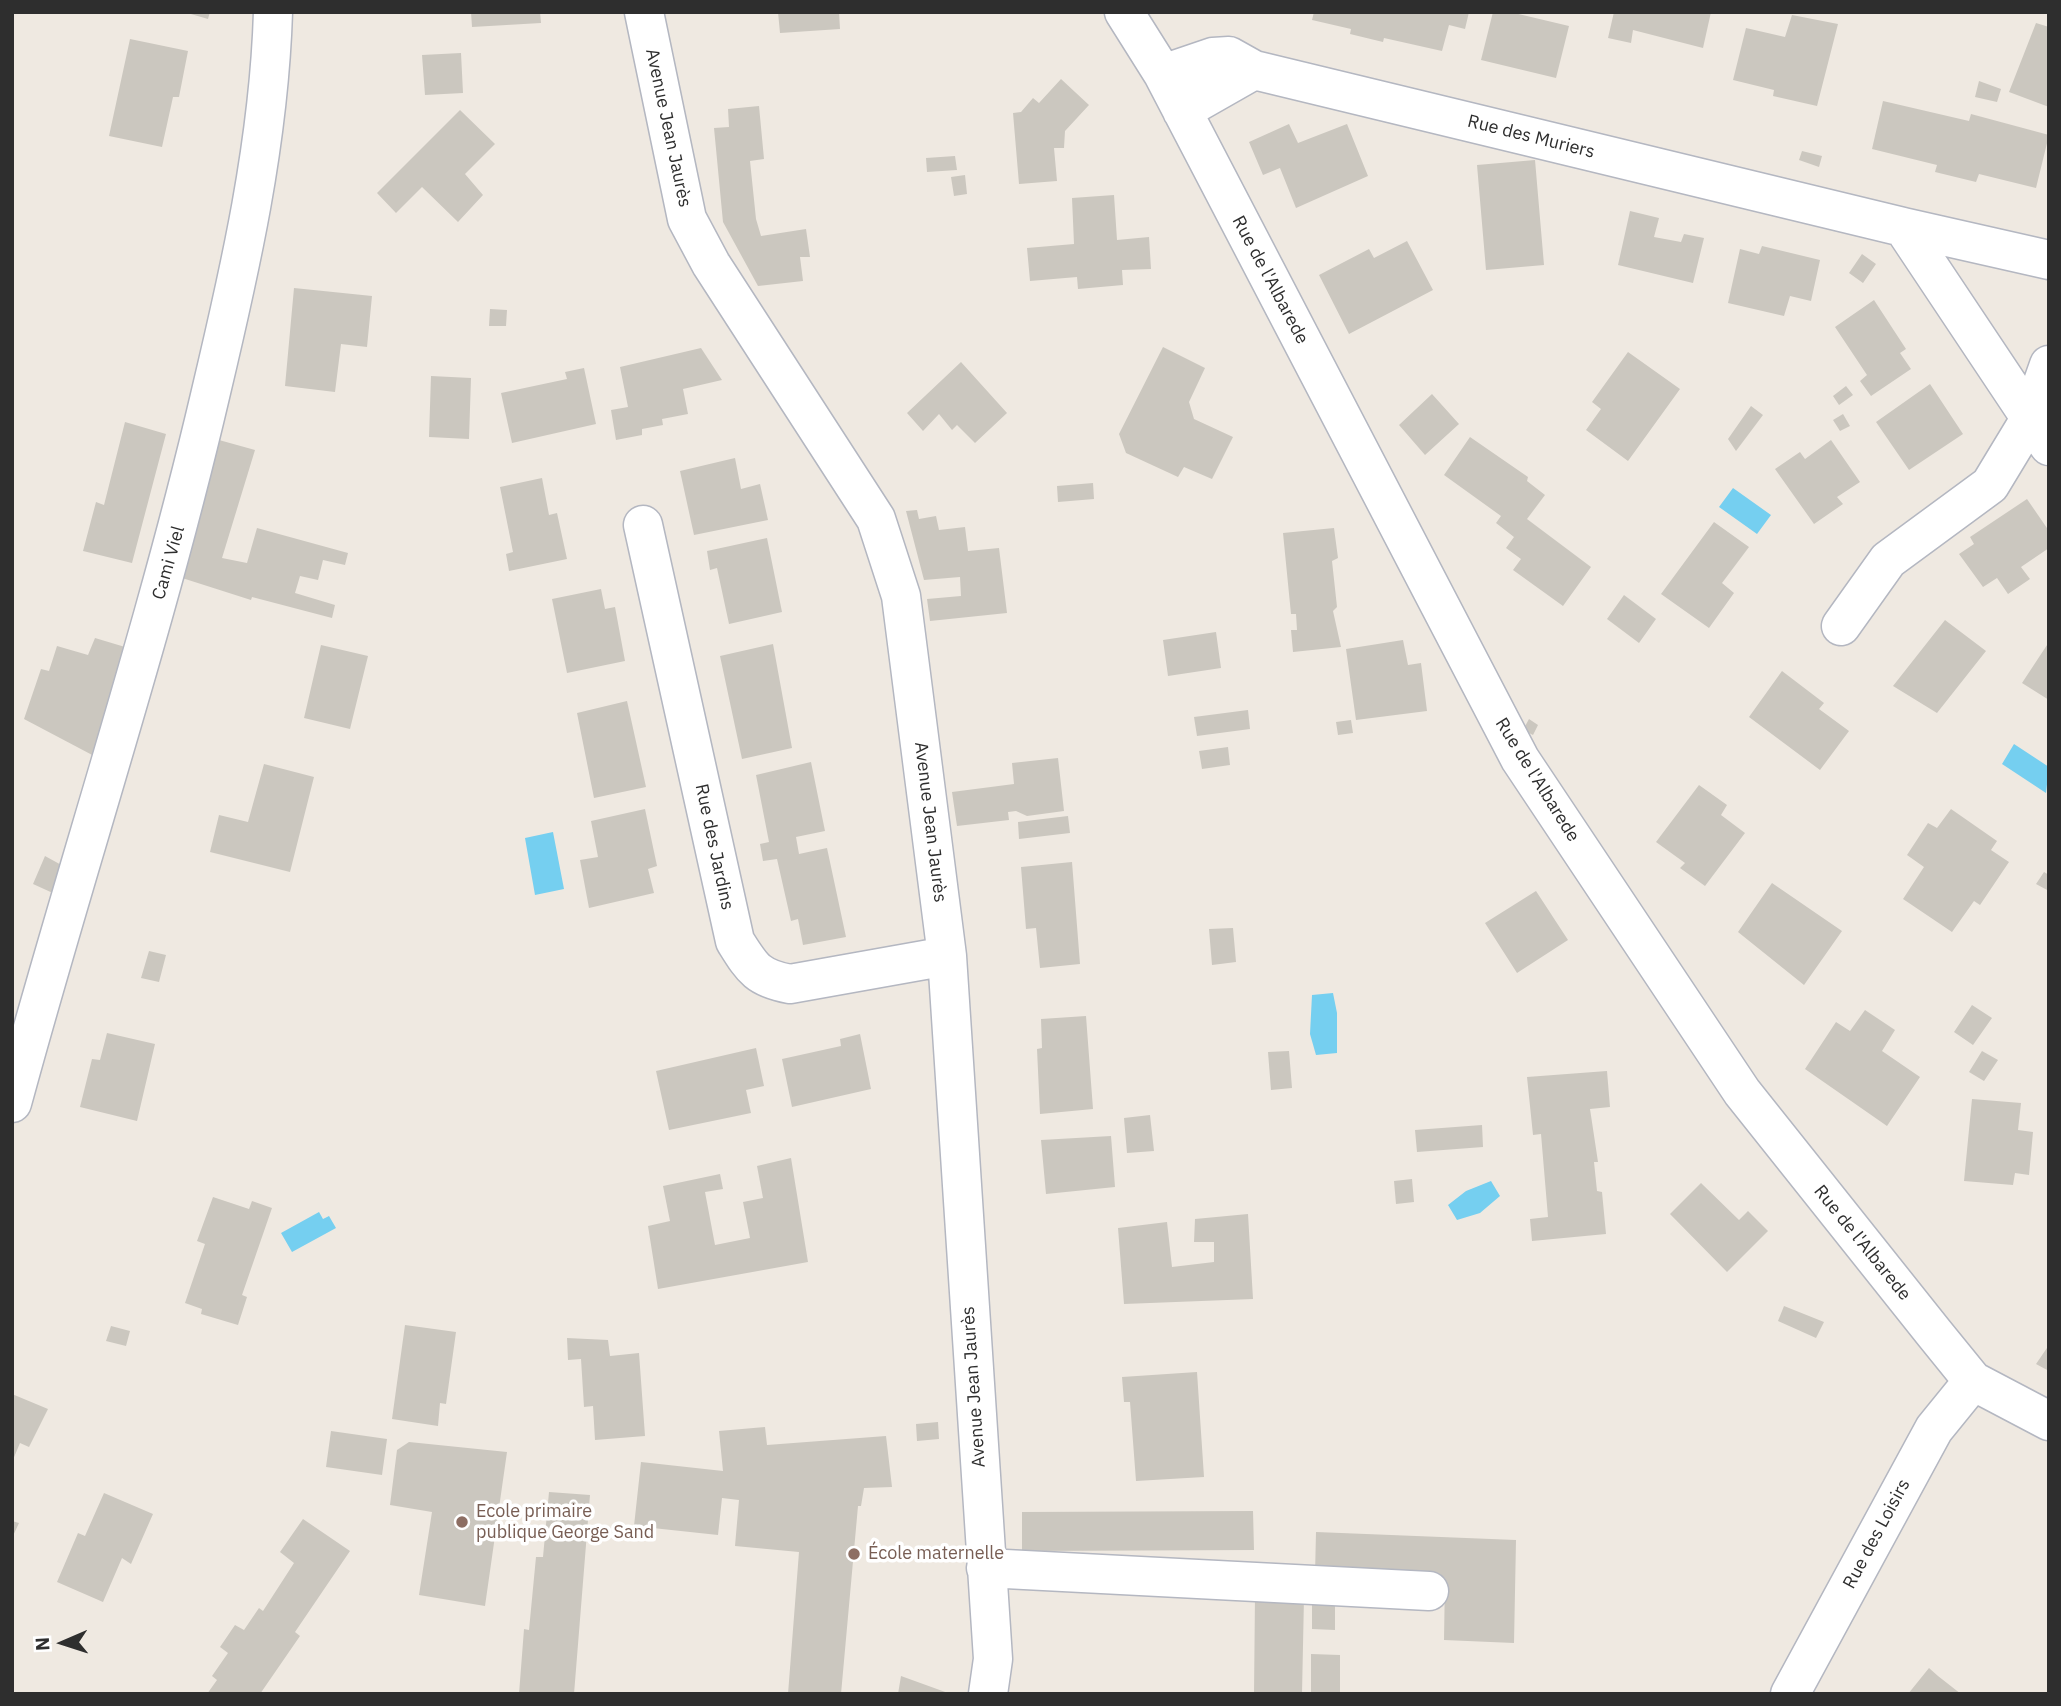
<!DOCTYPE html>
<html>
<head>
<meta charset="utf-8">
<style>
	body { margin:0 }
	#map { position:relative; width:2061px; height:1706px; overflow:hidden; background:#efe9e1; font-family:"IBM Plex Sans",sans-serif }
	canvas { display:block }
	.frame { position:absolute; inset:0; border:14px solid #2e2e2e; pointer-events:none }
	.north { position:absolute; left:28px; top:1608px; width:70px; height:70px; -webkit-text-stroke:5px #fff; paint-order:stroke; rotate:267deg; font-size:19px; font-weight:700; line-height:28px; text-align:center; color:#2e2e2e }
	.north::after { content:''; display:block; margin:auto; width:24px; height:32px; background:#2e2e2e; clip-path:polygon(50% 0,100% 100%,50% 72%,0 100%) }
</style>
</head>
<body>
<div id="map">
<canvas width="2061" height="1706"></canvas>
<div class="frame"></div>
<div class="north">N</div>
</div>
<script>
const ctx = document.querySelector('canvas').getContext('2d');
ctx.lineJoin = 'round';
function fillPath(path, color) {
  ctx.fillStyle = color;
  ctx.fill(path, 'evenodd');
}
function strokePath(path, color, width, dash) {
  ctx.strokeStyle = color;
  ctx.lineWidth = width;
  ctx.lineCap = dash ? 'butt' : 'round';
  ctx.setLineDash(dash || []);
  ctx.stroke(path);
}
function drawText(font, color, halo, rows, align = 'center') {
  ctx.font = font + ' "IBM Plex Sans",sans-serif';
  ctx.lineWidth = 7;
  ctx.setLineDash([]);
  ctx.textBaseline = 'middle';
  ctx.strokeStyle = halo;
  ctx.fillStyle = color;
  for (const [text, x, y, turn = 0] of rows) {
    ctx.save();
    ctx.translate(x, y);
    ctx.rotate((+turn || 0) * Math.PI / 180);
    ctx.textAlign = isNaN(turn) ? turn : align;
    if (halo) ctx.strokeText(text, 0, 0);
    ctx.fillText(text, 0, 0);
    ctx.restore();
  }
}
const water = new Path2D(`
	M1733,488L1771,515L1757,534L1719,507Z
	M2014,744L2049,767L2046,793L2002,764Z
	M553,832L564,889L535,895L525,838Z
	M1333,993L1337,1013V1053L1316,1055L1310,1034L1312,995Z
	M1491,1181L1500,1196L1480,1213L1457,1220L1448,1205L1466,1191Z
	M319,1212L323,1219L329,1216L336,1228L292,1252L281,1233Z`);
const building = new Path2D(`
	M184,12H210L208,19Z
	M471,12H540L541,23L472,27Z
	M778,12H839L840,29L780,33Z
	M1314,12H1469L1465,29L1449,25L1442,51L1384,38L1383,42L1350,34L1351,29L1312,20Z
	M1493,12H1510L1569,26L1556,78L1481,60Z
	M1614,12H1711L1703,48L1633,30L1631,43L1608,38Z
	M1792,15L1838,24L1817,106L1773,96L1774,90L1733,80L1746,28L1785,37Z
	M2036,23L2049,27V107L2009,92Z
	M130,39L188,51L179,97H173L162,147L109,136Z
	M461,53L463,93L425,95L422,55Z
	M1061,79L1089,105L1065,131L1064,148H1054L1057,181L1019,184L1013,113L1021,112L1033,98L1039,103Z
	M1979,81L2001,89L1997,102L1975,97Z
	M1883,101L1969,121L1971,114L2049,135L2036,188L1979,174L1976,182L1935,172L1937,165L1872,149Z
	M759,106L764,159L750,161L756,219L761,236L806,229L810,257H800L803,281L758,286L723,222L714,128L729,127L728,109Z
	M460,110L495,144L465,174L483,195L458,222L422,187L396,213L377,193Z
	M1289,124L1298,143L1347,124L1368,176L1296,208L1280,168L1263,175L1249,142Z
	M1802,151L1822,156L1819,167L1799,160Z
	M955,156L957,170L927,172L926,158Z
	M1535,160L1544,265L1486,270L1477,165Z
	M965,175L967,194L954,196L951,177Z
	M1114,195L1117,240L1149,237L1151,269L1122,270L1123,285L1078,289L1077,277L1030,281L1027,248L1074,244L1072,198Z
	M1630,211L1659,218L1654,237L1681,242L1684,234L1704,238L1693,283L1618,265Z
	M1407,241L1433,290L1349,334L1319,275L1369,249L1374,258Z
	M1762,246L1820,260L1811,301L1790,296L1784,316L1728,303L1740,249L1759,254Z
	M1862,254L1876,264L1863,283L1849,273Z
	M294,288L372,296L367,347L341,344L335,392L285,386Z
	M1874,300L1906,349L1900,353L1911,369L1871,396L1860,381L1867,375L1835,327Z
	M490,309L507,310L506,326H489Z
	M1163,347L1205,368L1189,402L1194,419L1233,437L1212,479L1184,467L1178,477L1126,453L1119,434Z
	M701,348L722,380L683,389L688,414L662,419L663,425L642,429V435L616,440L611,410L628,407L620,367Z
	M1628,352L1680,389L1628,461L1586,430L1601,409L1592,402Z
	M961,362L1007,413L975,443L957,425L952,430L939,414L923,431L907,413Z
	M584,368L596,424L512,443L501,393L567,379L565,372Z
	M431,376L471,378L469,439L429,437Z
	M1930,384L1963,434L1909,470L1876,422Z
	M1846,386L1853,395L1839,405L1833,396Z
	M1432,394L1459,424L1425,455L1399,425Z
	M1751,406L1763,415L1736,451L1728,439Z
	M1843,414L1850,426L1840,431L1833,420Z
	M125,422L166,434L132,563L83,551L96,502L104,505Z
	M1470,437L1528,477L1527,481L1545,495L1527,519L1591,567L1563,606L1513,570L1521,559L1506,548L1514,537L1496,523L1501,516L1444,475Z
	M219,440L255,450L222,558L247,563L257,528L348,553L345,565L323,560L318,580L300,576L295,593L335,605L332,618L252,597L251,600L179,577Z
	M1831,440L1860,482L1837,497L1843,504L1814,524L1775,469L1800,452L1805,459Z
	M735,458L741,489L760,484L768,520L694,535L680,471Z
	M542,478L549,515L557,513L567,559L509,571L506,554L513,552L500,487Z
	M1093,483L1094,499L1058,502L1057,486Z
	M2027,499L2049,531V548L2021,567L2030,579L2008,594L1997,578L1983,587L1959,554L1974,544L1970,537Z
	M917,510L919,519L936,516L939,530L965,527L968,551L999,548L1007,613L930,621L927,599L961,596L960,577L924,580L906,511Z
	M1714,522L1749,547L1722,583L1734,593L1709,628L1661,594Z
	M1334,528L1338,558L1332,561L1337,607L1333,611L1341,647L1293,652L1291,630H1297L1296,614H1291L1283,533Z
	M767,538L782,612L729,624L717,568L710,570L707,551Z
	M601,589L605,609L615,607L625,661L567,673L552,599Z
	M1624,595L1656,619L1639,643L1607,619Z
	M1945,620L1986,651L1937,713L1893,686Z
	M1216,632L1221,668L1168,676L1163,640Z
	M95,638L125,647L96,757L24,719L41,669L49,671L57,646L88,655Z
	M1403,640L1408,665L1421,663L1427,711L1356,720L1346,649Z
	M2049,642V700L2022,683Z
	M773,644L792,748L742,759L720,656Z
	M321,645L368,656L350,729L304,718Z
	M1782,671L1824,703L1819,709L1849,731L1820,770L1749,717Z
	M627,701L646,787L594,798L577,713Z
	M1248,710L1250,729L1197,736L1194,717Z
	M1529,719L1538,725L1533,735L1523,730Z
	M1351,720L1353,733L1338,735L1336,722Z
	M1228,747L1230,765L1202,769L1199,751Z
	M1058,758L1064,811L1027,816L1016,811L1008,812L1009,820L957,826L952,792L1014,784L1012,763Z
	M811,762L825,831L796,837L799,854L827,848L846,937L803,945L798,919L791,921L777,859L763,861L760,844L769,842L756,775Z
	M264,764L314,777L290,872L210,852L219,815L248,822Z
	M1699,785L1727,805L1721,815L1745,833L1705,886L1680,868L1685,863L1656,842Z
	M645,809L657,866L648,869L654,893L589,908L580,860L598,857L591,821Z
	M1951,809L1997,841L1991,850L2009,862L1980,905L1974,901L1952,932L1903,899L1924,867L1907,855L1928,823L1937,828Z
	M1068,816L1070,833L1019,839L1018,822Z
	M45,856L65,867L55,894L33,884Z
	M1072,862L1080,964L1040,968L1036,928L1026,929L1021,867Z
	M2044,872L2049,875V891L2036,884Z
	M1772,883L1842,931L1804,985L1738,932Z
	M1536,891L1568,940L1517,973L1485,923Z
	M1233,928L1236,962L1212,965L1209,929Z
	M149,951L166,955L159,982L141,978Z
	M1972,1005L1992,1018L1973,1045L1954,1032Z
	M1865,1010L1895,1030L1882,1051L1920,1077L1887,1126L1805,1069L1836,1022L1850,1031Z
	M1086,1016L1093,1109L1040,1114L1037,1049L1042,1048L1041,1019Z
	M107,1033L155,1044L137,1121L80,1107L92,1059L100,1060Z
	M860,1034L871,1089L792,1107L782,1059L841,1046L840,1039Z
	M756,1048L764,1086L746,1090L751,1113L669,1130L656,1071Z
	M1289,1051L1292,1088L1271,1090L1268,1052Z
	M1982,1051L1998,1060L1984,1081L1969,1072Z
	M1607,1071L1610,1107L1590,1109L1598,1162H1594L1597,1191L1602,1192L1606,1234L1532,1241L1530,1219L1548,1217L1541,1134L1533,1135L1527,1077Z
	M1972,1099L2021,1103L2018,1130L2033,1132L2029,1175L2015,1173L2013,1185L1964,1181Z
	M1150,1115L1154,1151L1127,1153L1124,1118Z
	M1482,1125L1483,1147L1417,1152L1415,1130Z
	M1111,1136L1115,1187L1046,1194L1041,1140Z
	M791,1158L808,1262L658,1289L648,1226L670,1221L663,1186L720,1174L723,1189L705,1192L715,1245L750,1238L743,1202L763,1198L757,1166Z
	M1412,1179L1414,1202L1396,1204L1394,1181Z
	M1701,1183L1739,1220L1748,1211L1768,1231L1727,1272L1670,1214Z
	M213,1197L249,1209L252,1201L272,1208L242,1295L247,1297L238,1325L201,1314L202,1309L185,1303L205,1244L197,1241Z
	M1248,1214L1253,1299L1124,1304L1118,1228L1167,1222L1172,1267L1214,1262V1242H1194L1195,1219Z
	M1784,1306L1824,1322L1816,1338L1778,1321Z
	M405,1325L456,1332L446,1404L440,1403L438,1426L392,1419Z
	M111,1326L130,1331L126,1346L106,1341Z
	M567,1338L608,1340L610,1356L639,1353L645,1436L595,1440L593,1406L584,1407L581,1359L568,1360Z
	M2049,1345V1371L2036,1364Z
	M1197,1372L1204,1477L1136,1481L1130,1402H1124L1122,1377Z
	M12,1394L48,1409L29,1447L20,1443L12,1462Z
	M938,1422L939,1439L917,1441L916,1424Z
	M765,1427L767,1445L886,1436L892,1487L864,1488L861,1506H858L841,1694H788L799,1552L735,1546L739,1500L722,1498L718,1535L634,1526L641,1462L723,1471L719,1431Z
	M331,1431L387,1439L382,1475L326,1467Z
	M409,1442L507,1452L485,1606L419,1595L432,1512L390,1505L397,1450Z
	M549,1492L590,1495L574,1694H519L524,1629L529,1630L536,1557H543Z
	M104,1493L153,1514L131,1564L122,1558L103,1602L57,1582L78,1533L85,1536Z
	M1253,1511L1254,1550L1022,1551V1512Z
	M303,1519L350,1551L295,1632L300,1636L260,1694H207L217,1680L212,1676L228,1653L220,1647L235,1625L244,1630L259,1608L263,1611L294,1563L280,1552Z
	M12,1521L19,1523L12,1538Z
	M1316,1532L1516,1540L1514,1643L1444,1640L1445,1578L1315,1575Z
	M1312,1595L1335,1596V1630L1312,1629Z
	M1255,1596L1304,1597L1302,1694H1254Z
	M1311,1654L1340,1655V1694H1311Z
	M1929,1668L1938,1676L1961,1694H1908Z
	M901,1676L948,1693V1694H898Z`);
const minor = new Path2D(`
	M644,12L687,219L711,264L876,519L901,596L947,956L993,1659L988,1694
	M1124,12L1163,74L1520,759L1742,1092L1934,1333L1973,1381L2049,1421
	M1163,74L1213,57L1229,56L1254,70L1903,227L2049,446
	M1182,111L1254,70
	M1903,227L2049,260
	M643,525L735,941C752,968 757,978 790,984L947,956
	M1841,626L1888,560L1990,485L2030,419L2049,365
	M12,1103C76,867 154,635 210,396C240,270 269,143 273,12
	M986,1568L1429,1591
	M1790,1694L1934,1429L1973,1381`);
const markers = [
	[462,1522,7,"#8d6e63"],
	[854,1554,7,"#8d6e63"]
];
const streetNames = [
	["Avenue Jean Jaurès",668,128,78],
	["Rue des Muriers",1531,137,14],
	["Rue de l'Albarede",1270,280,62],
	["Cami Viel",169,563,-74],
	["Rue de l'Albarede",1537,780,58],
	["Avenue Jean Jaurès",930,822,83],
	["Rue des Jardins",714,847,78],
	["Rue de l'Albarede",1862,1243,51],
	["Avenue Jean Jaurès",974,1387,-94],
	["Rue des Loisirs",1877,1534,-62]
];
const educationNames = [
	["Ecole primaire",476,1512],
	["publique George Sand",476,1533],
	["École maternelle",868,1554]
];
fillPath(water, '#75cff0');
fillPath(building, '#cbc7bf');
strokePath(minor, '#b4b7c1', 41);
strokePath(minor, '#fff', 38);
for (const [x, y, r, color] of markers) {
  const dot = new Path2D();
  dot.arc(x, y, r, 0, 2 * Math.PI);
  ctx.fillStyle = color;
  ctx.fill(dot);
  strokePath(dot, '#fff', 2.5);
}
drawText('18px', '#2e2e2e', '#fff', streetNames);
drawText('18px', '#785e54', '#fff', educationNames, 'left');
</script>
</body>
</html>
